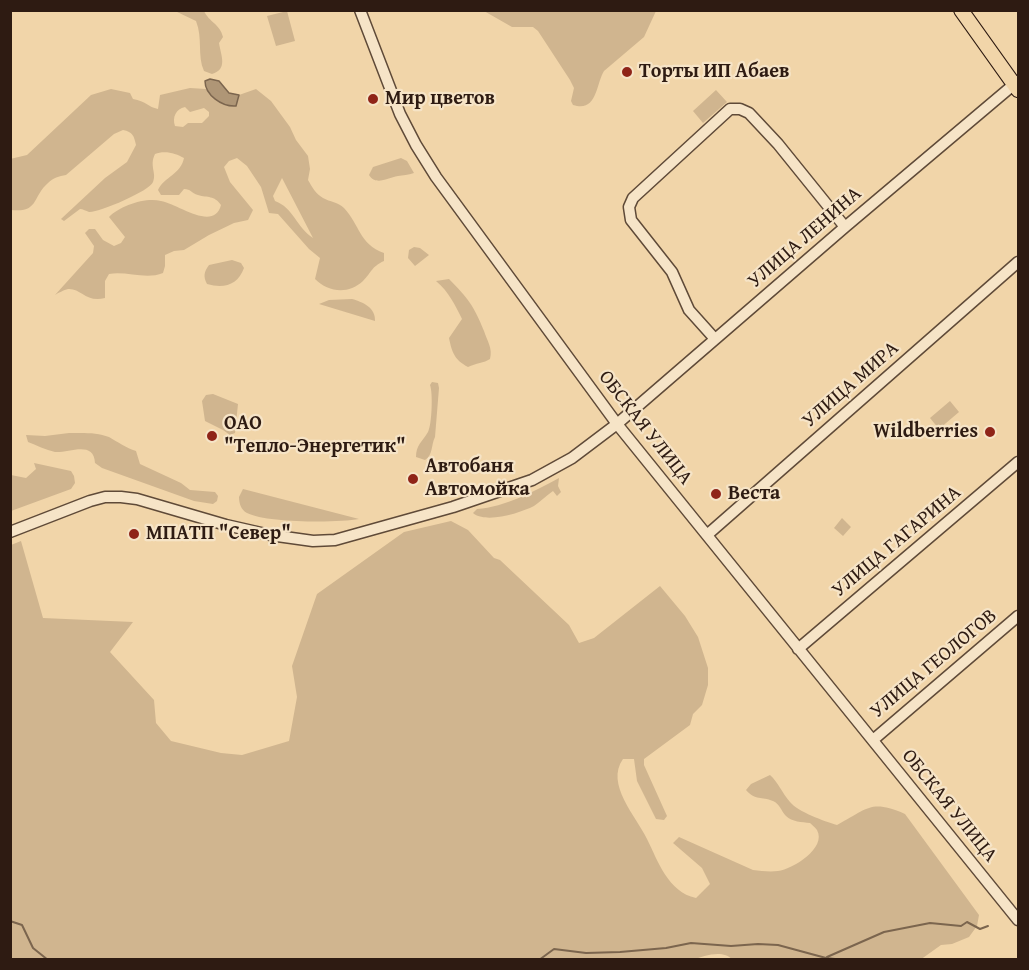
<!DOCTYPE html>
<html>
<head>
<meta charset="utf-8">
<style>
	body { margin:0 }
	#map { position:relative; width:1029px; height:970px; overflow:hidden; background:#f1d5a9; font-family:"Gentium Book Plus",serif }
	canvas { display:block }
	.frame { position:absolute; inset:0; border:12px solid #2e1b12; pointer-events:none }
</style>
</head>
<body>
<div id="map">
<canvas width="1029" height="970"></canvas>
<div class="frame"></div>
</div>
<script>
const ctx = document.querySelector('canvas').getContext('2d');
ctx.lineJoin = 'round';
function fillPath(path, color) {
  ctx.fillStyle = color;
  ctx.fill(path, 'evenodd');
}
function strokePath(path, color, width, dash) {
  ctx.strokeStyle = color;
  ctx.lineWidth = width;
  ctx.lineCap = dash ? 'butt' : 'round';
  ctx.setLineDash(dash || []);
  ctx.stroke(path);
}
function drawText(font, color, halo, rows, align = 'center') {
  ctx.font = font + ' "Gentium Book Plus",serif';
  ctx.lineWidth = 4.5;
  ctx.setLineDash([]);
  ctx.textBaseline = 'middle';
  ctx.strokeStyle = halo;
  ctx.fillStyle = color;
  for (const [text, x, y, turn = 0] of rows) {
    ctx.save();
    ctx.translate(x, y);
    ctx.rotate((+turn || 0) * Math.PI / 180);
    ctx.textAlign = isNaN(turn) ? turn : align;
    if (halo) ctx.strokeText(text, 0, 0);
    ctx.fillText(text, 0, 0);
    ctx.restore();
  }
}
const green = new Path2D(`
	M175,11H204C209,22 220,24 223,37L219,43C221,56 228,69 212,74L204,71C197,56 203,38 196,21Z
	M287,11L295,41L276,46L267,16Z
	M484,11H656L644,37L604,71C596,84 597,113 573,105L571,101L574,88L570,80L538,31L533,27H512Z
	M190,88L206,89L216,99L238,101L239,95L256,89L271,101L290,127L296,140L308,156L310,169L308,180C312,187 316,194 323,198C330,202 338,202 344,208C360,225 359,244 384,253V261C371,267 372,272 363,281C348,295 328,292 315,279L320,258L309,249L278,214L269,213L261,187L247,166L237,158L229,161L224,167L230,182L253,210L248,220L234,223L209,235L184,250L174,251L165,255V266L163,273C146,280 127,271 109,274L105,281V298C86,303 81,288 68,289C64,290 58,293 55,295L93,253L94,246L85,233L89,229H95L103,240L114,246L121,243L125,237L109,217C120,206 145,197 161,201C178,204 214,232 221,205C214,195 208,198 198,195C191,193 191,189 184,189L179,195H161L158,190C164,177 181,174 184,158C176,153 164,150 155,154C149,166 157,173 153,182C150,191 98,213 89,212C86,211 83,209 80,209L64,221L61,219L105,178L127,162L136,145C134,136 133,132 123,130L114,134L66,175C59,176 53,178 48,183C32,197 39,213 11,210L10,159L27,155L91,95L111,89L130,93L133,99C146,101 148,107 158,109L160,95ZM185,107L190,112L204,108L209,112V116L202,123H188L183,127L175,126C172,117 176,109 185,107ZM282,178L313,238C296,227 294,208 275,201L273,196Z
	M716,90L727,102L703,123L693,111Z
	M401,158L407,161L414,173C408,175 403,175 398,176C387,178 376,186 369,175L373,167Z
	M414,247L420,248L429,255L415,266L408,258L409,250Z
	M232,260L241,263L244,268C238,285 224,289 207,284C203,276 204,272 209,265Z
	M449,279C468,298 474,306 484,331C487,341 493,348 490,359C484,363 476,363 468,367C455,360 452,353 449,338L462,319C455,305 449,292 436,281Z
	M352,299C363,302 376,308 375,321L319,304L329,300Z
	M432,382L438,383L439,388L435,437C431,445 433,455 425,460L416,457C416,445 422,442 428,432C432,424 433,393 430,385Z
	M213,394L238,404L235,433L230,435L223,430L205,421L202,401L206,395Z
	M950,401L959,412L939,429L930,418Z
	M69,433C82,433 97,432 109,437C118,442 126,448 136,451L140,464L181,483L190,490L215,492L218,496L217,501L213,504L194,501L102,468L95,463C94,440 69,453 55,452C46,450 36,445 28,442L26,435L45,436Z
	M34,463L71,471L74,476L75,483L71,489L11,511V475L26,478L36,469Z
	M559,478L558,486L561,492L557,496L553,491C547,495 540,502 534,506C520,513 486,524 473,513L477,509C505,507 535,491 559,478Z
	M243,489L359,519C338,523 266,523 247,513C241,510 239,503 239,497Z
	M842,518L851,527L843,536L834,528Z
	M451,521L468,530L494,558L500,560L569,625L579,643L594,638L660,586L685,616L698,637L708,668V685L702,705L693,714L690,725L644,759V765L667,816L664,820L656,819L637,781L634,759H623C605,784 636,816 647,839C658,861 668,892 696,898L710,884L702,868L673,843L679,837L753,870C761,871 770,872 778,871C793,869 827,848 817,830C815,827 812,825 810,823C802,822 792,822 786,816C781,811 780,804 773,801C761,796 756,801 746,790L751,784L770,775C778,782 782,793 790,802C798,812 824,821 837,825C868,809 870,799 905,814L979,915L977,926L969,937L952,944L941,945L920,960H733C722,949 705,956 692,960L11,959V545L21,541L43,618L133,622L110,652L154,700L156,723L171,741L221,753L242,755L289,741L297,697L292,666L317,594L404,532Z`);
const water = new Path2D(`
	M210,79L219,81L229,93L239,95L236,106C222,107 205,95 205,81Z`);
const stream = new Path2D(`
	M10,921L22,925L33,948L48,960
	M827,957L884,932L930,923L961,926L967,922L980,929L988,926
	M539,960L554,949L586,953L620,952L666,948L691,943L731,946L758,944L778,945L826,958L844,960`);
const minor = new Path2D(`
	M360,10L400,114L416,145L436,177L617,424L1018,920
	M715,339L689,310L672,272L631,220L629,207L633,198L730,109H740L749,113L778,144L845,227
	M10,532L90,501L105,497H121L137,499L226,525L270,535L313,541L335,540L453,507L532,480L572,458L617,424L845,227L1018,81
	M707,535L1018,262
	M798,649L1018,462
	M873,740L1018,616`);
const major = new Path2D(`
	M961,10L1018,90`);
const markers = [
	[627,72,6,"#8f2418"],
	[373,99,6,"#8f2418"],
	[990,432,6,"#8f2418"],
	[212,436,6,"#8f2418"],
	[413,479,6,"#8f2418"],
	[716,494,6,"#8f2418"],
	[134,534,6,"#8f2418"]
];
const poiNames = [
	["Торты ИП Абаев",639,72],
	["Мир цветов",385,99],
	["ОАО",224,424],
	["\"Тепло-Энергетик\"",224,447],
	["Wildberries",978,432,"right"],
	["Автобаня",425,467],
	["Автомойка",425,490],
	["Веста",728,494],
	["МПАТП \"Север\"",146,534]
];
const streetNames = [
	["УЛИЦА ЛЕНИНА",805,238,-41],
	["УЛИЦА МИРА",851,385,-41],
	["ОБСКАЯ УЛИЦА",645,428,52],
	["УЛИЦА ГАГАРИНА",897,542,-40],
	["УЛИЦА ГЕОЛОГОВ",934,664,-40],
	["ОБСКАЯ УЛИЦА",949,806,51]
];
fillPath(green, '#d0b58f');
fillPath(water, '#af9676');
strokePath(water, '#7b654e', 1.5);
strokePath(stream, '#7b654e', 2);
strokePath(minor, '#5f4a38', 13);
strokePath(major, '#2e1b12', 16);
strokePath(minor, '#f6e4c7', 10);
strokePath(major, '#f1d5a9', 14);
for (const [x, y, r, color] of markers) {
  const dot = new Path2D();
  dot.arc(x, y, r, 0, 2 * Math.PI);
  ctx.fillStyle = color;
  ctx.fill(dot);
  strokePath(dot, '#f6e4c7', 2);
}
drawText('bold 20px', '#2e1b12', '#f6e4c7', poiNames, 'left');
drawText('20px', '#2e1b12', '#f6e4c7', streetNames);
</script>
</body>
</html>
